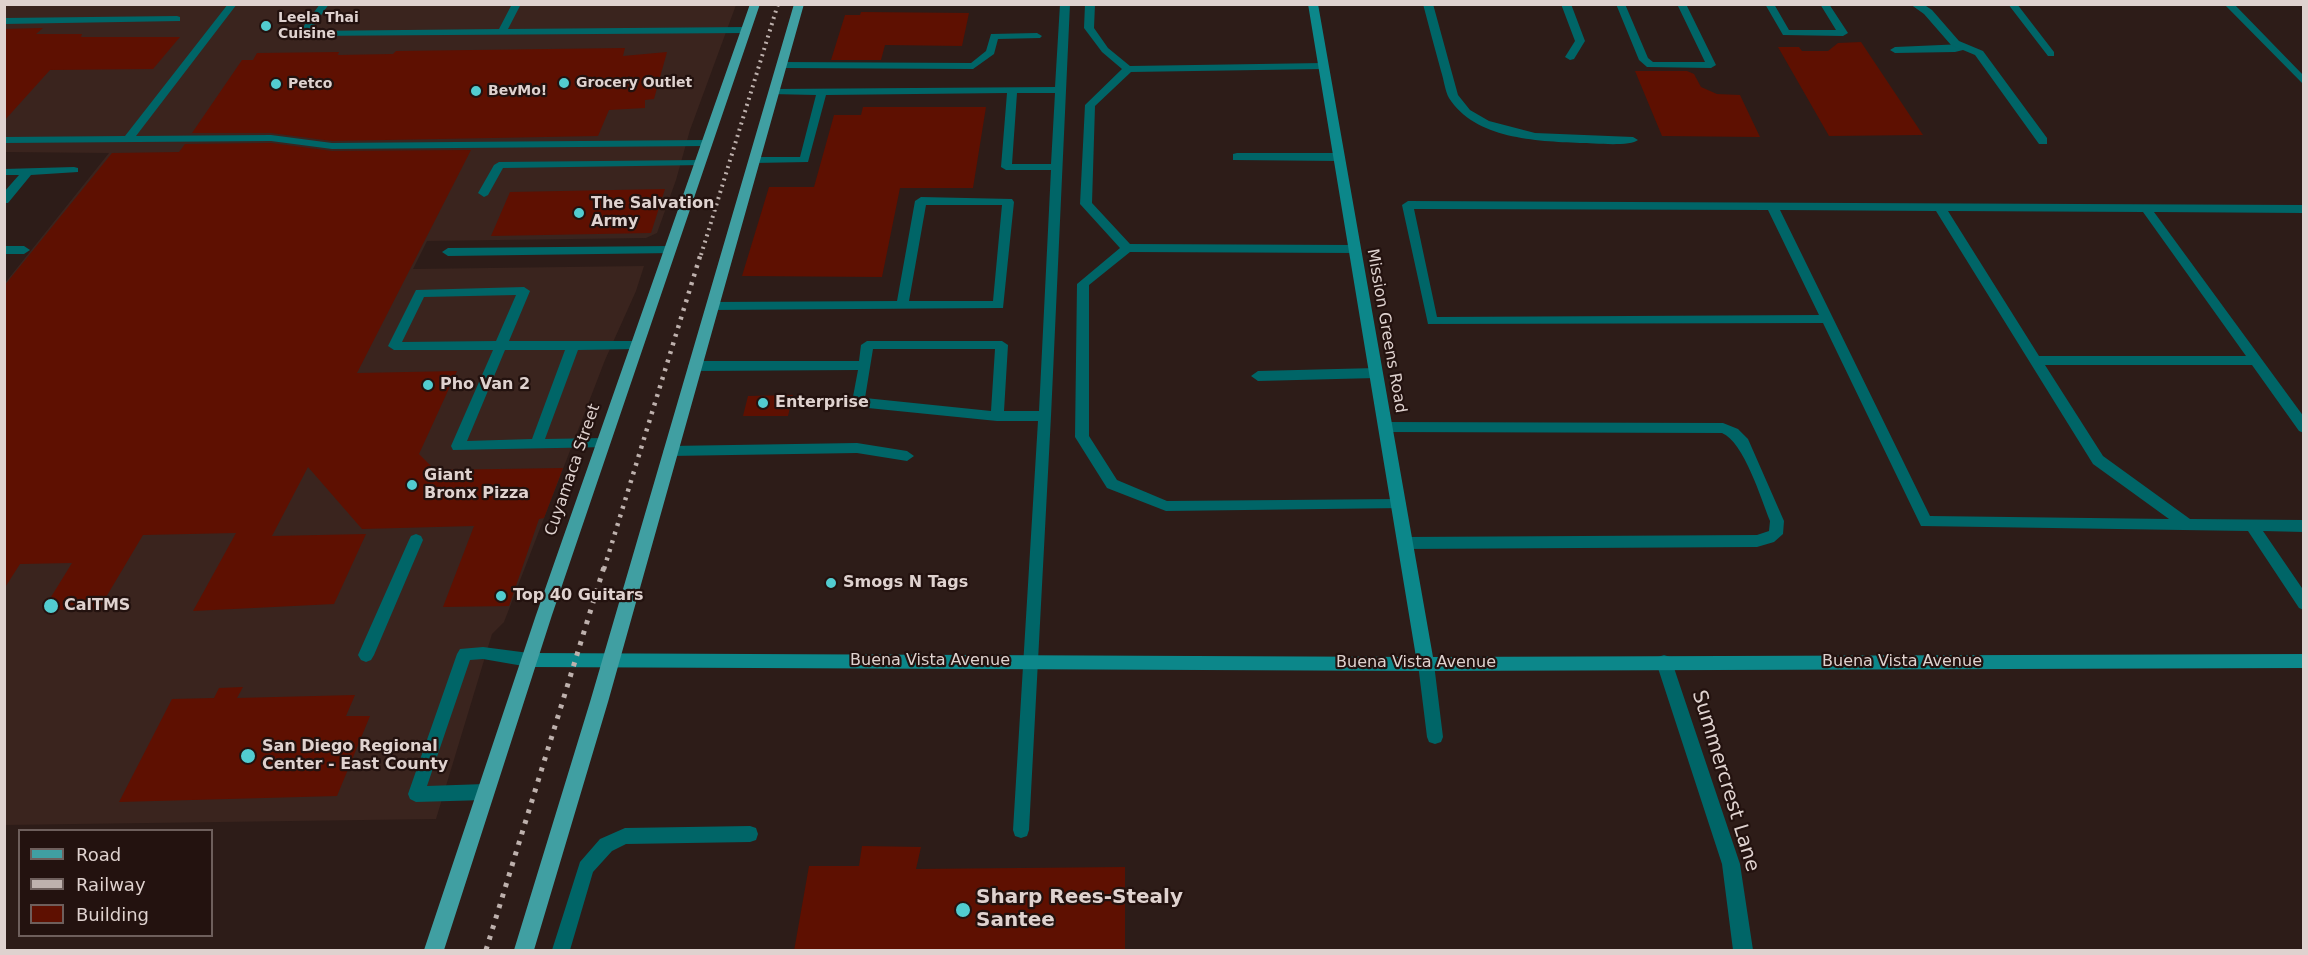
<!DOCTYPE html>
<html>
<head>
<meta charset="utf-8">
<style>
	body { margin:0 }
	#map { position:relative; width:2308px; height:955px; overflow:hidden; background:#2d1c18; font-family:"DejaVu Sans",sans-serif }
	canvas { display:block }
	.frame { position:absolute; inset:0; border:6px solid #dfd2cf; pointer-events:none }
	.legend { position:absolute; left:18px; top:829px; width:195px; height:108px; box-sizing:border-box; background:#23120f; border:2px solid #6e5f5c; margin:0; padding:8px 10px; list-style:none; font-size:18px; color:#dfd2cf }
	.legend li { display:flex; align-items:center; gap:12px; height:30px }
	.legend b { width:30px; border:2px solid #6e5f5c }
</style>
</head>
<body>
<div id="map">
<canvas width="2308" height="955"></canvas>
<div class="frame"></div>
<ul class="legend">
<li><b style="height:8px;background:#409fa2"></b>Road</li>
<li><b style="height:8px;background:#beb1ad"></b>Railway</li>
<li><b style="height:16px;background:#5e1001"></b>Building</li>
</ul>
</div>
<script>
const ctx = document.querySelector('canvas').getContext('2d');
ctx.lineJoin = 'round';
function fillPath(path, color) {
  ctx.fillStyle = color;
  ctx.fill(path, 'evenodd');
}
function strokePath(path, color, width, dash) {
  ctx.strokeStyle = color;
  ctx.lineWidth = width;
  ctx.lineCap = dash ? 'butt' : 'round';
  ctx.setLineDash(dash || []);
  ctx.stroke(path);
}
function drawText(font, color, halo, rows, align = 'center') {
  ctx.font = font + ' "DejaVu Sans",sans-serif';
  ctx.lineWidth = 4.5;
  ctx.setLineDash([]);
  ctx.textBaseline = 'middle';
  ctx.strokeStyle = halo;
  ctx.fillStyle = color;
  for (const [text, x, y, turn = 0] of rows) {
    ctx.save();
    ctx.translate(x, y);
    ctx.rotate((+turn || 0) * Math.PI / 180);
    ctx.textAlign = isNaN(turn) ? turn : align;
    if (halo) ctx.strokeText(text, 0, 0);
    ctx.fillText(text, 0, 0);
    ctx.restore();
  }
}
const built = new Path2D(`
	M5,5H736L690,130L676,180L657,233L646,238L427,241L413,269L644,266L636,291L605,360L504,622L492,634L436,819L5,825V283L109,153L5,152Z`);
const building = new Path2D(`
	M861,12L969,13L962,46L885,45L881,60H831L845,15H860Z
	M43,28L36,34H82L81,37H180L153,69L50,70L4,121V29Z
	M1861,42L1923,135L1829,136L1778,47H1799L1802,51H1828L1838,43Z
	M625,48L623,56L667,52L654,99L645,100V108L609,110L598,136L332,141L271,133H192L242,60H253L257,53L339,52L338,55L393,54L396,51Z
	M1635,71H1687L1694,74L1701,87L1717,94L1740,95L1760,137L1662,136Z
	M863,107H986L973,188H900L882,277L742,276L769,187H814L834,115H861Z
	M271,143L332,151L471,150L357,373L457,371L419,454L435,470L563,468L544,518L539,519L509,606L443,607L474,526L362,529L308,467L272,536L366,534L334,604L193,611L236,533L143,535L99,609L43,610L72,563L20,564L4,589V286L112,153L179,152L185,144Z
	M665,189L651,233L491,236L510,192Z
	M793,395L788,416H743L748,396Z
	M243,687L237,698L355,695L346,716H370L337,796L119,802L172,699L214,698L219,688Z
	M862,846L921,847L916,869L1125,867V951H794L809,866H859Z`);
const lane = new Path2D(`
	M228,4H237L136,136L271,135L332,143L707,140L712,143L707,146L332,149L271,141L4,143V137L125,136Z
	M320,4H329L310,31L499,29L512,4H521L508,29L746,27L751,30L746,33L300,36L298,34Z
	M1060,4H1070L1051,416L1029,830L1027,836L1021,838L1015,836L1013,830L1038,421H997L858,407L852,402L858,370L694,371L688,366L694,361H859L861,345L867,341H1002L1008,345L1004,411H1039L1051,170H1006L1001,167L1007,93L826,95L808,162L754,163L749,160L754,157H800L816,95L770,94V90L774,89L1055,87ZM1017,93H1055L1051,164H1012ZM873,349H995L991,411L865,398Z
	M1085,4H1095L1094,28L1108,48L1130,66L1323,63L1328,66L1323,69L1131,72L1095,106L1092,203L1130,244L1355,245L1361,249L1355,253L1130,252L1089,285V436L1117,480L1167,501L1399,499L1404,500L1406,504L1404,508L1166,511L1107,488L1075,437L1077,284L1120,248L1080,204L1085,105L1122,69L1102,52L1084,28Z
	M1423,4H1433L1458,95L1470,110L1489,121L1535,133L1633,137L1638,140C1630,147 1592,143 1580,143C1536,141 1475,139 1449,98C1445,91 1444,80 1441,71C1435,49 1429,27 1423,4Z
	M1616,4H1625L1648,58L1653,62H1705L1677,4H1686L1716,65L1711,68L1647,67L1639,60Z
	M1765,4H1774L1789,30H1836L1820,4H1829L1848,33L1843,36L1783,35Z
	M2008,4H2017L2054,52V56H2048Z
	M2224,4H2234L2304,76V85Z
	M177,16L180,17V21L4,24V18Z
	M1037,33L1042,36L1040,38L998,39L994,54L973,69L782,68L777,65L782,62L971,63L986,51L991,34Z
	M1964,44L1969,47L1967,49L1955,52L1895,53L1890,50L1895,47Z
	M700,160L704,161V165L503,168L488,195L484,197L478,193L494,165L499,162Z
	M74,167L78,168V172L31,175L8,203H4V192L19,175H4V169Z
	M921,197L1012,199L1014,202L1003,308L712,310L706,306L712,302L897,301L915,201ZM926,205H1002L993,301H909Z
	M1408,201L2304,205V213L2154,212L2304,417V433L2299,431L2252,365H2045L2103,456L2190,519L2304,520V532L2263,531L2304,591V610L2299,608L2248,531L1921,526L1823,323L1428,324L1402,205ZM1414,209L1768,210L1819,315L1437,317ZM1780,210L1936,211L2093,464L2169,519L1930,516ZM1948,211L2143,212L2246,356H2039Z
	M670,246L676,250L674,253L448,256L442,252L448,248Z
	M524,287L530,291L509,341H637L643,345L637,349L578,350L545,439L603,438L610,443L608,447L453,450L451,446L493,350H394L388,346L416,290ZM516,295L496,341L402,342L424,297ZM505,350H565L532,439L467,441Z
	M1385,422L1723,423L1738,429L1748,439L1784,521L1783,534L1774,542L1757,547L1405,549L1400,547L1398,543L1400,539L1405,537L1757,535L1769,531L1770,521C1761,499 1744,442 1722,433L1385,432L1378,427Z
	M857,443L907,451L914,456L907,461L857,453L670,456L663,451L670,446Z
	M416,534L421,536L423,540L374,655L371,660L366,662L361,660L358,655L409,540L411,536Z
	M483,647L529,653L534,655L537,660L534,665L529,667L483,659L470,660L427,786L485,784L491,787L493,792L491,797L485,800L416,802L410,799L408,794L457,654L460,649Z
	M1426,657L1431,659L1434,664L1443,737L1441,742L1435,744L1429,742L1427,737L1418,664L1421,659Z
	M750,826L756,828L758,834L756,840L750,842L626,844L612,851L593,872L570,950H552L580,862L600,839L625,828Z`);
const street = new Path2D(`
	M1561,4H1571L1585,41L1574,59L1570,60L1565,57L1575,41Z
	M1910,4H1923L1932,10L1959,41L1983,51L2047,138V144H2039L1975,55L1951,45L1924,14Z
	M1237,153H1339L1345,157L1339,161L1233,160V154Z
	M4,246H24L30,250L24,254H4Z
	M1376,368L1383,373L1376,378L1258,381L1251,376L1258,371Z
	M1664,655L1670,657L1672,662L1740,864L1753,950H1733L1722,864L1656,662L1658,657Z`);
const secondary = new Path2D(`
	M1308,4H1318L1433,657L2304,654V668L1426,671L529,667L523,665L521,660L523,655L529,653L1416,657Z`);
const primary = new Path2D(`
	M750,4H760L552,615L444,950H424L536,615Z
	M794,4H804L608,702L534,950H514L590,702Z`);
const railFar2 = new Path2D(`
	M701,255L778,4`);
const railFar1 = new Path2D(`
	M604,569L701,253`);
const rail = new Path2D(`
	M486,950L604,567`);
const markers = [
	[266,26,6,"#52ccd0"],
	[564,83,6,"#52ccd0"],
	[276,84,6,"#52ccd0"],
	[476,91,6,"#52ccd0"],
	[579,213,6,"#52ccd0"],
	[428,385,6,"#52ccd0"],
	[763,403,6,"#52ccd0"],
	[412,485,6,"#52ccd0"],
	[831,583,6,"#52ccd0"],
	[501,596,6,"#52ccd0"],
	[51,606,8,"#52ccd0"],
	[248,756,8,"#52ccd0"],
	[963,910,8,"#52ccd0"]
];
const farPoinames = [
	["Leela Thai",278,18],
	["Cuisine",278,34],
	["Grocery Outlet",576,83],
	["Petco",288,84],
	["BevMo!",488,91]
];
const poiNames = [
	["The Salvation",591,204],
	["Army",591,222],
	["Pho Van 2",440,385],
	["Enterprise",775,403],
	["Giant",424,476],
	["Bronx Pizza",424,494],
	["Smogs N Tags",843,583],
	["Top 40 Guitars",513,596],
	["CalTMS",64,606],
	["San Diego Regional",262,747],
	["Center - East County",262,765]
];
const streetNames = [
	["Mission Greens Road",1386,331,80],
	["Cuyamaca Street",573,470,-71],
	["Buena Vista Avenue",930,661],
	["Buena Vista Avenue",1902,662],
	["Buena Vista Avenue",1416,663]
];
const nearStreetnames = [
	["Summercrest Lane",1725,781,73]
];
const nearPoinames = [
	["Sharp Rees-Stealy",976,898],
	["Santee",976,921]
];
fillPath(built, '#3a241e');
fillPath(building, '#5e1001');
fillPath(lane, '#006567');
fillPath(street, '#006567');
fillPath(secondary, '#0c878a');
fillPath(primary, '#409fa2');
strokePath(railFar2, '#beb1ad', 4, [2, 4.5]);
strokePath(railFar1, '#beb1ad', 4.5, [3, 6]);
strokePath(rail, '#beb1ad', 5, [4, 7]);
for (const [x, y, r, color] of markers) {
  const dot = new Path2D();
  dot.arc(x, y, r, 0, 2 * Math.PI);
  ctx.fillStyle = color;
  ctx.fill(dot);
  strokePath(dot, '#23120f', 2);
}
drawText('bold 14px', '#dfd2cf', '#23120f', farPoinames, 'left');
drawText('bold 16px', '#dfd2cf', '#23120f', poiNames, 'left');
drawText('16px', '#dfd2cf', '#23120f', streetNames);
drawText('20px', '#dfd2cf', '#23120f', nearStreetnames);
drawText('bold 20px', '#dfd2cf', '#23120f', nearPoinames, 'left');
</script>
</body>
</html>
